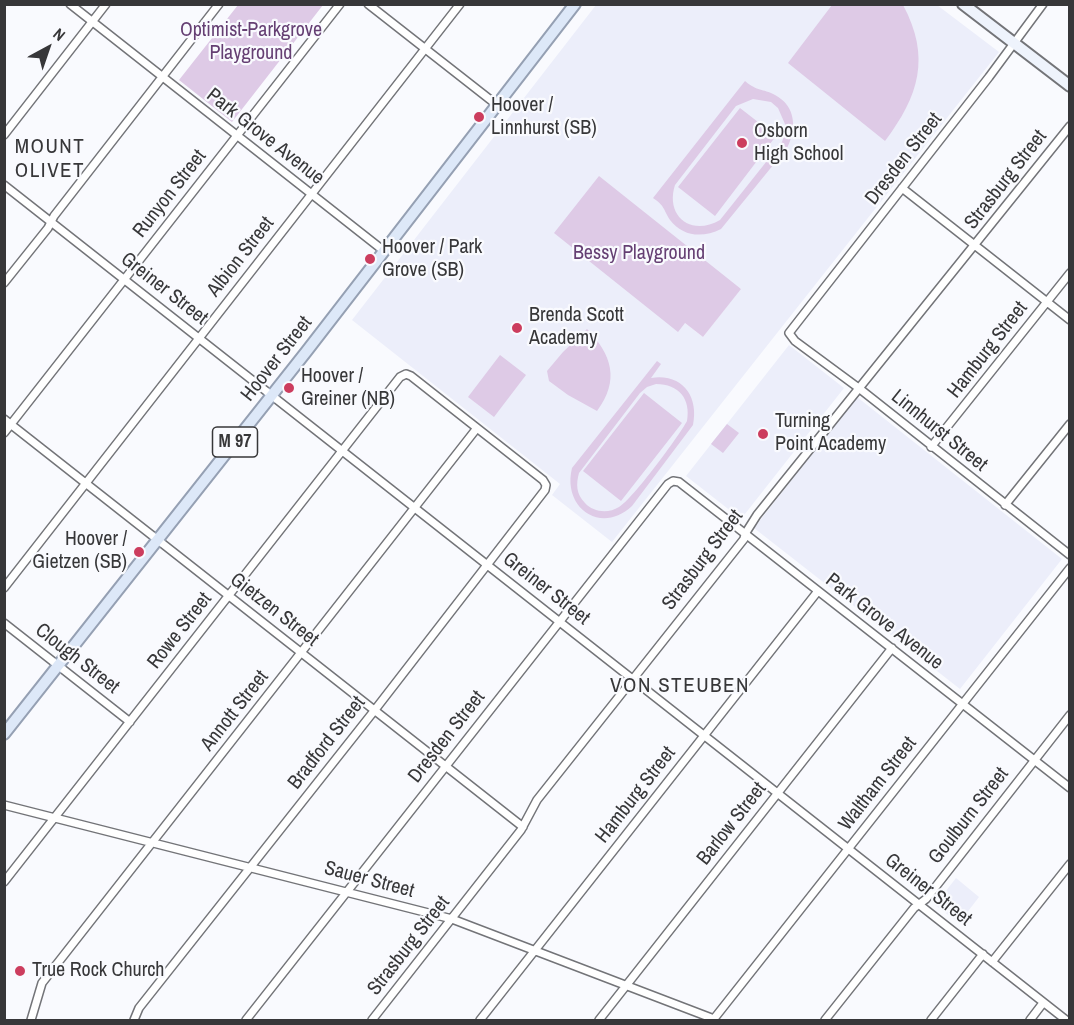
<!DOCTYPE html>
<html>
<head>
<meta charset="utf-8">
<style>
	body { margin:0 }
	#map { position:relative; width:1074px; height:1025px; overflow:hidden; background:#f9fafe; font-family:"Archivo Narrow",sans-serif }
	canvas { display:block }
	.frame { position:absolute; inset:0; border:6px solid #373739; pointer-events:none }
	.north { position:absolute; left:18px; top:18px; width:60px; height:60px; -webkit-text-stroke:4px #f9fafe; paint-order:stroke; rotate:40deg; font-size:16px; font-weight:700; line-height:24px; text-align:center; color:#373739 }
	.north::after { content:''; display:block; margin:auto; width:21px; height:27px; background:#373739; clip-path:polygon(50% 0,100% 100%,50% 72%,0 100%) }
</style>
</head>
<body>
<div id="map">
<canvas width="1074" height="1025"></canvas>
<div class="frame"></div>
<div class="north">N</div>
</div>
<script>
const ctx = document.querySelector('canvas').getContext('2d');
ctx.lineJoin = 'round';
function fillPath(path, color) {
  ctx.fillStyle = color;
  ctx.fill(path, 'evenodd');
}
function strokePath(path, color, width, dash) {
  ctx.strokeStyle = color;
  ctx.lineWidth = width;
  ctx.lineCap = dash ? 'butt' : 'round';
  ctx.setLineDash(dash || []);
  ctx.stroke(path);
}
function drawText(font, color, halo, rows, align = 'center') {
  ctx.font = font + ' "Archivo Narrow",sans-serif';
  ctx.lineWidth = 4.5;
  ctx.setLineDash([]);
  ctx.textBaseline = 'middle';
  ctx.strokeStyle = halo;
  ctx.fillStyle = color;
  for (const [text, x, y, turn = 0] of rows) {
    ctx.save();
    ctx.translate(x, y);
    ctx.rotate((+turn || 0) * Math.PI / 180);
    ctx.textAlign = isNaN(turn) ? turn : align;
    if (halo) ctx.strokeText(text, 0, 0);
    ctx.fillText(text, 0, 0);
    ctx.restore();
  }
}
const built = new Path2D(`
	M596,5H937L999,52L612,542L552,495L560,484L352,320ZM741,288L703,337L685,323Z
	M789,345L844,388L741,519L686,476Z
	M857,397L1062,559L960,689L754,528Z
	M956,878L979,897L959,923L935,905Z`);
const green = new Path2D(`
	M238,5H323L232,122L179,80Z
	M832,5H903C931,57 919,96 885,141L788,63Z
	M745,81C758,92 762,88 775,95C796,106 797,129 787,148L721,229C703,238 683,237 670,220C663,209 665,206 653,198ZM753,99L771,102L778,108L785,124V133L782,142L720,220C691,237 665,216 675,185L736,106Z
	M740,108L776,136L715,216L678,187Z
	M599,176L741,289L703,337L685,323L678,332L554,233Z
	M587,329C612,355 620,380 597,411L568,395L549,381L547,371L563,352Z
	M500,355L526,375L494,417L468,397Z
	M657,361L661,364L651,378C682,373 699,396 693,425L632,506C601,535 562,508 572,468ZM656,384C679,384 691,399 687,421C679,436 632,500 619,507C608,514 593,512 585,503C576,494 576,484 579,473L640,393L647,387Z
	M644,393L682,423L621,501L583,471Z
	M727,424L739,433L723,453L711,444Z`);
const street = new Path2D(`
	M70,4L384,251
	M368,4L497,105
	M1043,4L989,77L789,333L795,341L860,389L1070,555
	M4,135L106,4
	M4,185L1066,1020
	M902,188L1070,320
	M4,283L48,228L54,216L219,4
	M4,419L523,827
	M4,433L340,4
	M931,447L1070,273
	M1005,505L1070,424
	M4,588L460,4
	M4,623L130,722
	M4,805L452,919L714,1019
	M4,882L400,377L406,374L411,376L543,480L546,485L545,490L374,711L139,1008L134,1020
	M992,962L1070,864
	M31,1020L42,983L477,428
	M246,1020L668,484L673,481L679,482L1070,788
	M372,1020L521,830L537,800L744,539L745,534L757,515L1070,126
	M480,1020L818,591
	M599,1020L892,648
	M713,1020L1070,568
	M825,1020L914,908L926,899L1070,715
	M931,1020L983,954
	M1030,1020L1043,1003`);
const secondary = new Path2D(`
	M963,4L1070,86`);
const primary = new Path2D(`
	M4,734L306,352L575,4`);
const markers = [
	[479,117,6,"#cc3d5e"],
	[742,143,6,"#cc3d5e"],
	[370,259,6,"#cc3d5e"],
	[517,328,6,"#cc3d5e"],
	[289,388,6,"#cc3d5e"],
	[763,434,6,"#cc3d5e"],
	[139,552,6,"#cc3d5e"],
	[20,971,6,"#cc3d5e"]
];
const shields = [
	[235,442,45]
];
const shieldNames = [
	["M 97",235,442]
];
const parkNames = [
	["Optimist-Parkgrove",251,31],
	["Playground",251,54],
	["Bessy Playground",639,254]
];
const poiNames = [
	["Hoover /",491,106],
	["Linnhurst (SB)",491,129],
	["Osborn",754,132],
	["High School",754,155],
	["Hoover / Park",382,248],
	["Grove (SB)",382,271],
	["Brenda Scott",529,316],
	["Academy",529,339],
	["Hoover /",301,377],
	["Greiner (NB)",301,400],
	["Turning",775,422],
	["Point Academy",775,445],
	["Hoover /",127,540,"right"],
	["Gietzen (SB)",127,563,"right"],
	["True Rock Church",32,971]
];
const streetNames = [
	["Park Grove Avenue",265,137,38],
	["Dresden Street",904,159,-52],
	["Strasburg Street",1006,180,-52],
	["Runyon Street",170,194,-52],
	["Albion Street",241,257,-52],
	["Greiner Street",164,289,38],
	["Hamburg Street",988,350,-52],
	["Hoover Street",277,359,-52],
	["Linnhurst Street",939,431,39],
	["Strasburg Street",703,560,-53],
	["Greiner Street",546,589,38],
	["Gietzen Street",274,610,38],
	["Park Grove Avenue",884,622,38],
	["Rowe Street",180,631,-52],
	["Clough Street",77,659,38],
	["Annott Street",235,711,-52],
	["Dresden Street",447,737,-52],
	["Bradford Street",327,743,-52],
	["Waltham Street",878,784,-52],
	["Hamburg Street",636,795,-52],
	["Goulburn Street",969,816,-52],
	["Barlow Street",732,824,-52],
	["Sauer Street",369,880,15],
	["Greiner Street",928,890,38],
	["Strasburg Street",409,946,-52]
];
const neighbourhoodNames = [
	["MOUNT",50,147],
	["OLIVET",50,171],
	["VON STEUBEN",680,686]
];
fillPath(built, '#eceefa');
fillPath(green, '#decae6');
strokePath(street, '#737478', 10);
strokePath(secondary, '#737478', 14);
strokePath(primary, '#95a0b3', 14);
strokePath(street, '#fff', 7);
strokePath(secondary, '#eef3fc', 10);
strokePath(primary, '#dde8f8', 10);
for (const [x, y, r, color] of markers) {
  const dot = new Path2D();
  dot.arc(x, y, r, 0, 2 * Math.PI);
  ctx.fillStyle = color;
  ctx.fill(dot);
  strokePath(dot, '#f9fafe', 2);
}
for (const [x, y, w] of shields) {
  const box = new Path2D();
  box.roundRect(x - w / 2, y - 15, w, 30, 4.5);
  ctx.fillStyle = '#f9fafe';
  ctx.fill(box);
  strokePath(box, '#373739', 1.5);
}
drawText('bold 18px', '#373739', null, shieldNames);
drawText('20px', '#653f73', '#f9fafe', parkNames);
drawText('20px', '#373739', '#f9fafe', poiNames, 'left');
drawText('20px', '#373739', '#f9fafe', streetNames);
ctx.letterSpacing = '1.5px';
drawText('21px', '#373739', '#f9fafe', neighbourhoodNames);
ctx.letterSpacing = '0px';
</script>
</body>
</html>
